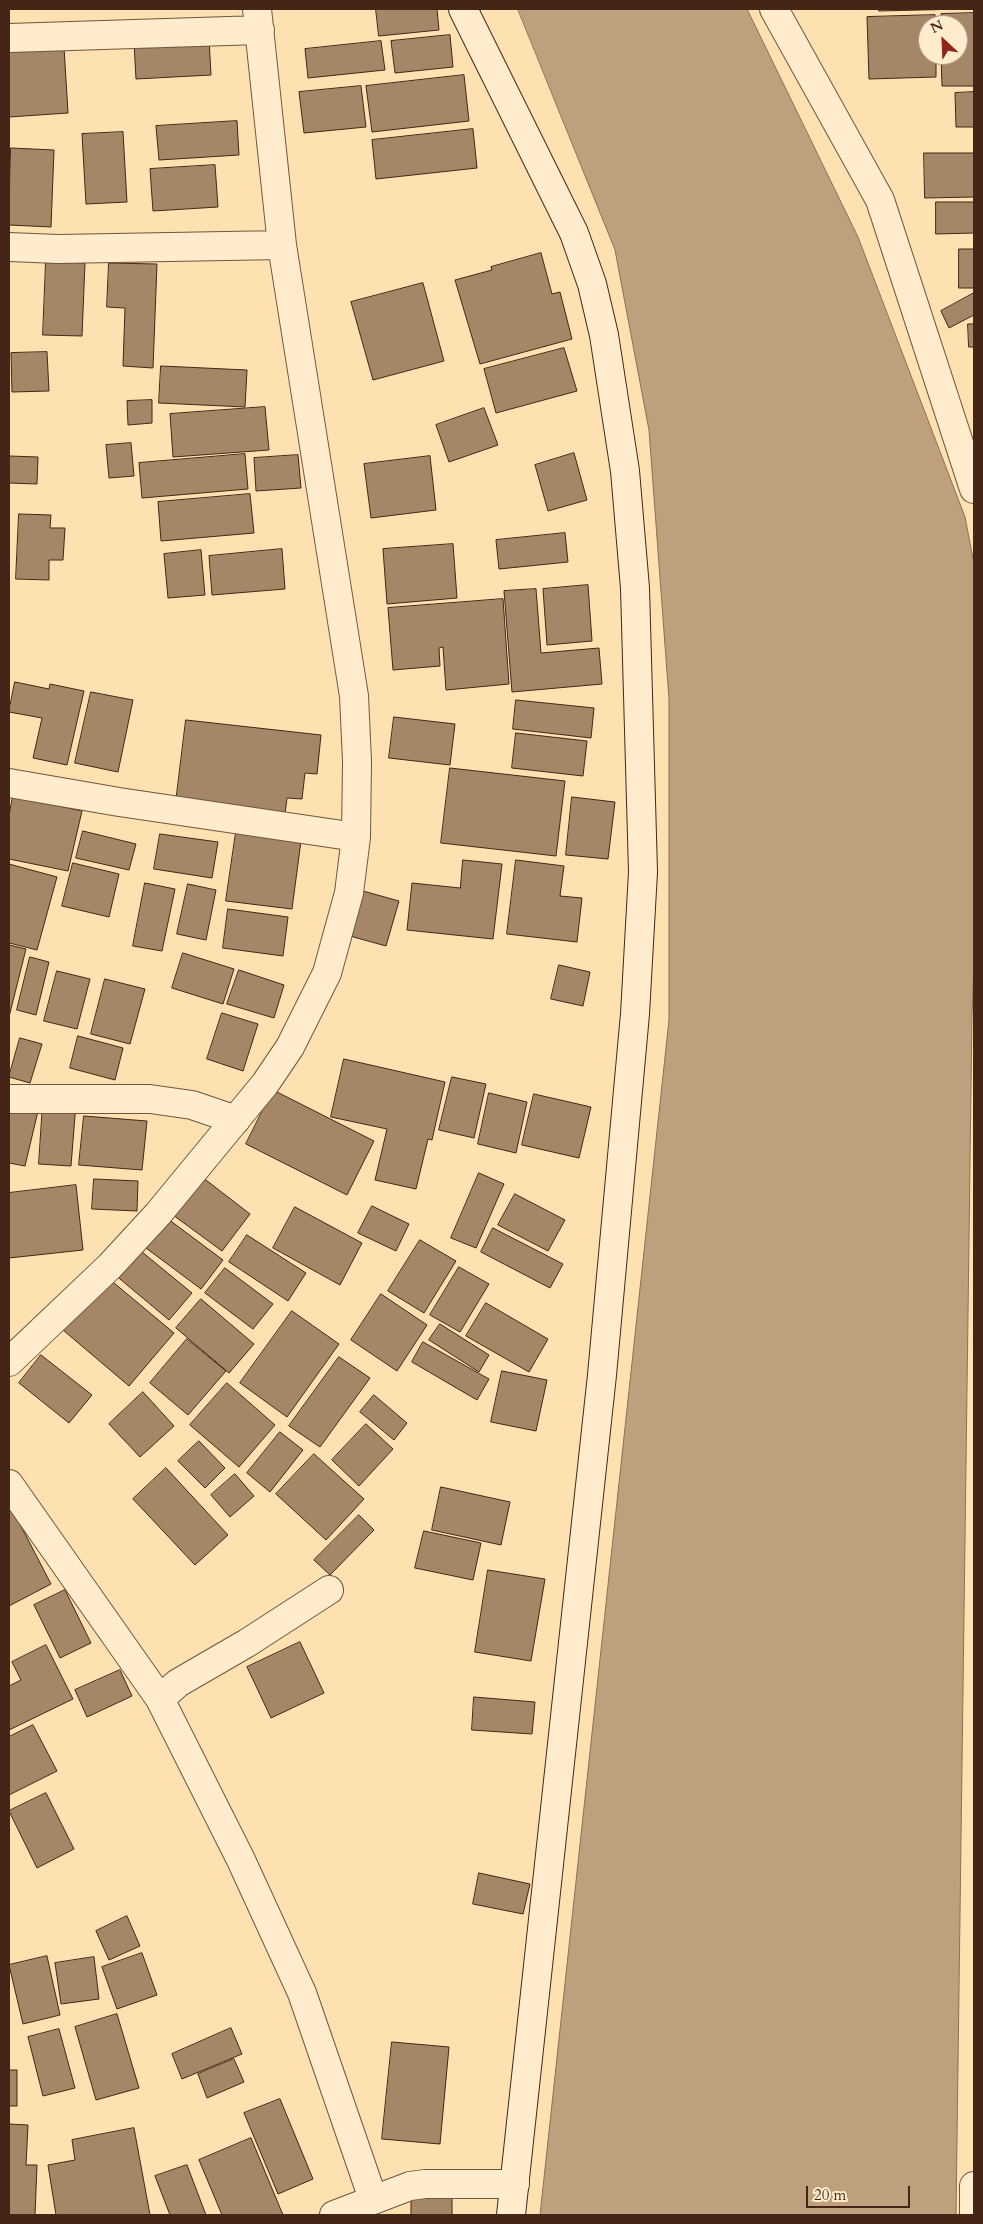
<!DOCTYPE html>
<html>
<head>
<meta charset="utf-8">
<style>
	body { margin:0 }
	#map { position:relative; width:983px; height:2224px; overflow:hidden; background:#fde1b0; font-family:Cardo,serif }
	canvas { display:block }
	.frame { position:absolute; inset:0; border:10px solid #452517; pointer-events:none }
	.north { position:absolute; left:918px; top:15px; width:50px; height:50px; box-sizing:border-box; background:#feeccc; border:1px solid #b49c84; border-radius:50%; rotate:335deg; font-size:14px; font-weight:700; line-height:20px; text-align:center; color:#452517 }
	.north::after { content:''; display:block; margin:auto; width:18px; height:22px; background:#8f2418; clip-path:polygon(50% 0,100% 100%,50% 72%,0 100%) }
	.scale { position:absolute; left:806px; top:2186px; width:104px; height:22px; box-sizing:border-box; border:2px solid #452517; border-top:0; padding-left:6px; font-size:15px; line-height:18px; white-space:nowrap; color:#452517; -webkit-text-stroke:4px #feeccc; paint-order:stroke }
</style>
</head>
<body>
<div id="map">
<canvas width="983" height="2224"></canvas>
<div class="frame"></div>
<div class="north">N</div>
<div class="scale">20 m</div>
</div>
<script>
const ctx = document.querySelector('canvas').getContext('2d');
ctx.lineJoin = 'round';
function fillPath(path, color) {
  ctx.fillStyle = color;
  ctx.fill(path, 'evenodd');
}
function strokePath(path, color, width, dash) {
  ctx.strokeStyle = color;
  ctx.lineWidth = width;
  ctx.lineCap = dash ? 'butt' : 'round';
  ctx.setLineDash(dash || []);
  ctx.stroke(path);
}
const water = new Path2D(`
	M518,9H747L858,237L965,517L974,564V968L972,1014L956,2215H540L669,1020V699L649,430L615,250Z`);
const building = new Path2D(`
	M376,9H437L439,30L379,36Z
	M879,9H963L879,11Z
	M974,13V86H942L941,55H958V25H941V14Z
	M935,15V25H928V55H936V77L869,79L867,17Z
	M450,35L453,67L395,73L391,41Z
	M209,38L211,75L136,79L134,42Z
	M381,41L385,70L308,78L305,49Z
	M64,47L68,113L9,117V50Z
	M464,75L469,121L372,132L366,86Z
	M361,86L366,127L304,133L299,92Z
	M974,92V127H956L955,93Z
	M237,121L239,155L159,160L156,126Z
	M473,129L477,168L376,179L372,140Z
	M123,132L127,202L86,204L82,134Z
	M11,148L54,150L51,227L9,225Z
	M924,153H974V197L925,198Z
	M215,165L218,207L153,211L150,169Z
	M936,202H974V233L936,234Z
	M959,249H974V288H959Z
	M541,253L552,294L560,292L572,339L480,364L455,280L492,270L491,267Z
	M46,261L85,263L82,336L43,335Z
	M109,263L157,264L153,368L123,366L125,308L107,307Z
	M423,283L444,361L373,380L351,302Z
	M974,293V315L949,328L941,311Z
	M968,324H974V347H969Z
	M564,348L577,391L496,413L484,369Z
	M47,352L49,391L12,392L11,353Z
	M161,366L247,370L245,407L159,403Z
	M152,400V423L128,425L127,401Z
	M265,407L269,450L173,457L170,414Z
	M484,408L498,445L449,462L436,425Z
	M131,443L134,476L109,478L106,445Z
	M574,453L587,500L548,511L535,465Z
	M245,454L248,489L142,498L139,463Z
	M298,455L301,488L256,491L254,458Z
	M9,456L38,457L37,484L9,483Z
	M430,456L436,510L371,518L364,464Z
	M250,494L254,533L161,541L158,502Z
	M19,514L51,515L50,528H65L63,560H49V580L16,579Z
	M565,533L568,562L499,569L496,540Z
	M453,544L457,598L387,604L383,549Z
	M282,549L285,589L212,595L209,556Z
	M201,550L205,595L168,598L164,554Z
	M588,585L592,641L547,645L543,589Z
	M536,589L541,653L599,648L602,684L512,692L504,591Z
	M503,599L509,684L446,690L443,647L439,648L440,666L393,670L388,608Z
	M15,682L49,689L50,684L84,691L67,765L33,758L42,718L9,712Z
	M91,692L133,700L118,772L75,763Z
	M516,700L594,708L591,738L513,729Z
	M394,717L455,724L450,765L389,758Z
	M186,720L321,735L317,774L305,773L302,799L287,798L285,814L176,802Z
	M516,733L587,741L583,776L512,768Z
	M450,768L565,781L556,856L441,843Z
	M13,796L82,811L68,871L9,859V816Z
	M572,797L615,802L608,859L566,855Z
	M83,831L136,844L129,870L76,858Z
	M236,832L301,841L292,909L226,901Z
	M160,834L218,842L212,878L154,869Z
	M463,860L502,864L493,939L407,930L412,883L460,888Z
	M516,860L564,866L560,896L582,898L577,942L507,934Z
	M73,863L119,874L109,917L62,906Z
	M9,864L57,877L37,950L9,943Z
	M145,883L175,889L162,951L133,946Z
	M188,884L216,890L206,940L177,934Z
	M363,891L399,901L386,946L350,936Z
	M228,909L288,917L283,956L223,948Z
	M9,945L26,949L9,1017Z
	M183,953L234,969L223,1004L172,988Z
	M30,957L49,962L36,1015L17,1010Z
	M559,965L590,972L583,1006L551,999Z
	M239,970L284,985L274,1018L227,1004Z
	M57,971L90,979L77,1029L44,1021Z
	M105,979L145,989L130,1044L91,1034Z
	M222,1013L258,1024L243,1071L207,1059Z
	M78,1036L123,1048L115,1080L70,1068Z
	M20,1038L42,1044L30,1083L9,1077Z
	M344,1059L445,1082L432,1140L428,1139L416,1189L375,1180L387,1129L331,1117Z
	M452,1077L486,1084L474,1138L439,1130Z
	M273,1090L374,1141L347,1195L246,1144Z
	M489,1093L527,1102L516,1153L478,1144Z
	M534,1094L591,1107L579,1158L522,1145Z
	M43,1102L76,1103L71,1166L39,1164Z
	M9,1106L38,1111L25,1166L9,1163Z
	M84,1116L147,1121L142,1170L79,1165Z
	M479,1173L504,1184L476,1248L451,1238Z
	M202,1177L250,1214L222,1251L173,1215Z
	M94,1179L138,1181L137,1211L92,1209Z
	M76,1185L83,1250L9,1258V1193Z
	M515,1194L565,1220L548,1251L498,1225Z
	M372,1206L409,1224L396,1251L358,1233Z
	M295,1207L362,1243L340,1285L273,1248Z
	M168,1219L223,1260L201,1289L146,1248Z
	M493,1228L563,1264L550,1288L481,1252Z
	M247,1235L306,1273L288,1301L229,1262Z
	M420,1240L456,1261L424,1313L388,1291Z
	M136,1247L192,1293L169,1320L114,1274Z
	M459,1267L489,1284L460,1332L430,1315Z
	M225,1268L273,1304L253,1329L205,1293Z
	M108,1278L174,1333L129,1386L63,1330Z
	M381,1294L427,1325L397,1371L351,1340Z
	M201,1299L254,1344L229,1373L176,1328Z
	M486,1303L548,1339L529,1372L466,1336Z
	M292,1311L339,1344L287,1417L240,1383Z
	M440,1324L489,1355L479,1372L429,1340Z
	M187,1339L226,1371L188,1415L150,1383Z
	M423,1342L489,1379L477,1400L412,1362Z
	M41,1355L92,1395L69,1423L19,1383Z
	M339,1357L370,1378L320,1447L289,1426Z
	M502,1371L547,1380L536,1431L491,1422Z
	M227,1383L275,1425L239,1467L190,1425Z
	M143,1392L174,1426L140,1457L109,1424Z
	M374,1395L407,1423L394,1440L360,1412Z
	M366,1424L393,1449L359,1486L332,1460Z
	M280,1432L303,1450L270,1492L247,1473Z
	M199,1441L225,1468L205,1488L178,1461Z
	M314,1454L364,1499L326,1540L276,1494Z
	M166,1468L228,1535L195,1565L133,1499Z
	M235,1474L254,1496L230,1517L211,1495Z
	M441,1487L510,1502L501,1545L432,1530Z
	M9,1503L51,1584L9,1606Z
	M359,1515L374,1530L330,1575L314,1560Z
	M424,1531L481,1543L473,1580L415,1568Z
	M488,1570L545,1579L531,1661L475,1652Z
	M65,1590L91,1643L60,1658L34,1605Z
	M300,1642L324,1693L271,1718L247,1667Z
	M46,1645L73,1699L9,1730V1686L21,1680L12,1662Z
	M120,1670L132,1696L87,1717L75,1690Z
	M474,1697L535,1702L532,1734L472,1730Z
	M33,1725L57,1771L9,1795V1737Z
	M46,1793L74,1849L37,1868L9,1811Z
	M479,1873L530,1884L523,1914L473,1904Z
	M127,1916L140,1946L109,1960L96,1931Z
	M142,1953L157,1995L117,2009L102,1967Z
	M47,1956L60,2015L23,2024L9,1965Z
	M94,1957L99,1999L61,2004L55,1963Z
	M117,2014L139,2088L96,2100L75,2027Z
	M231,2028L242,2054L182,2079L172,2054Z
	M59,2029L75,2088L43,2096L28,2037Z
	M392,2042L449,2047L440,2144L382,2139Z
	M234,2059L244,2082L207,2098L198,2074Z
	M9,2070H17V2106H9Z
	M280,2099L313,2179L278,2194L244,2113Z
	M9,2124L28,2125L26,2165H37L35,2215H9Z
	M134,2128L150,2215H56L48,2165L75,2160L72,2140Z
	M251,2138L283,2215H222L199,2160Z
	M187,2165L206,2215H170L155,2176Z
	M452,2188V2215H411V2189Z`);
const street = new Path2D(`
	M774,9L880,200L974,489
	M9,38L260,30
	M9,247L58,249L282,245
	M9,783L119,802L356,837
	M9,1099H150L192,1105L236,1120
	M9,1362L110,1266L158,1214L265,1084L290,1047L327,973L349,893L356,837L357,761L354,696L282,245L257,9
	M9,1484L160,1699L178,1683L247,1643L329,1590
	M160,1699L241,1860L302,1993L373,2199
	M334,2215L410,2186L425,2184H515
	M974,2215V2186`);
const secondary = new Path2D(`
	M463,9L574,233L592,284L604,335L625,471L635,588L643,872L635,1014L602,1375L511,2215`);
fillPath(water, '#bea17c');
strokePath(water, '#8e6f54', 1);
fillPath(building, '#a58767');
strokePath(building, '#452517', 1);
strokePath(street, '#73543d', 30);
strokePath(secondary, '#452517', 30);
strokePath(street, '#feeccc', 28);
strokePath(secondary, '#feeccc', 28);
</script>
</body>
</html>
